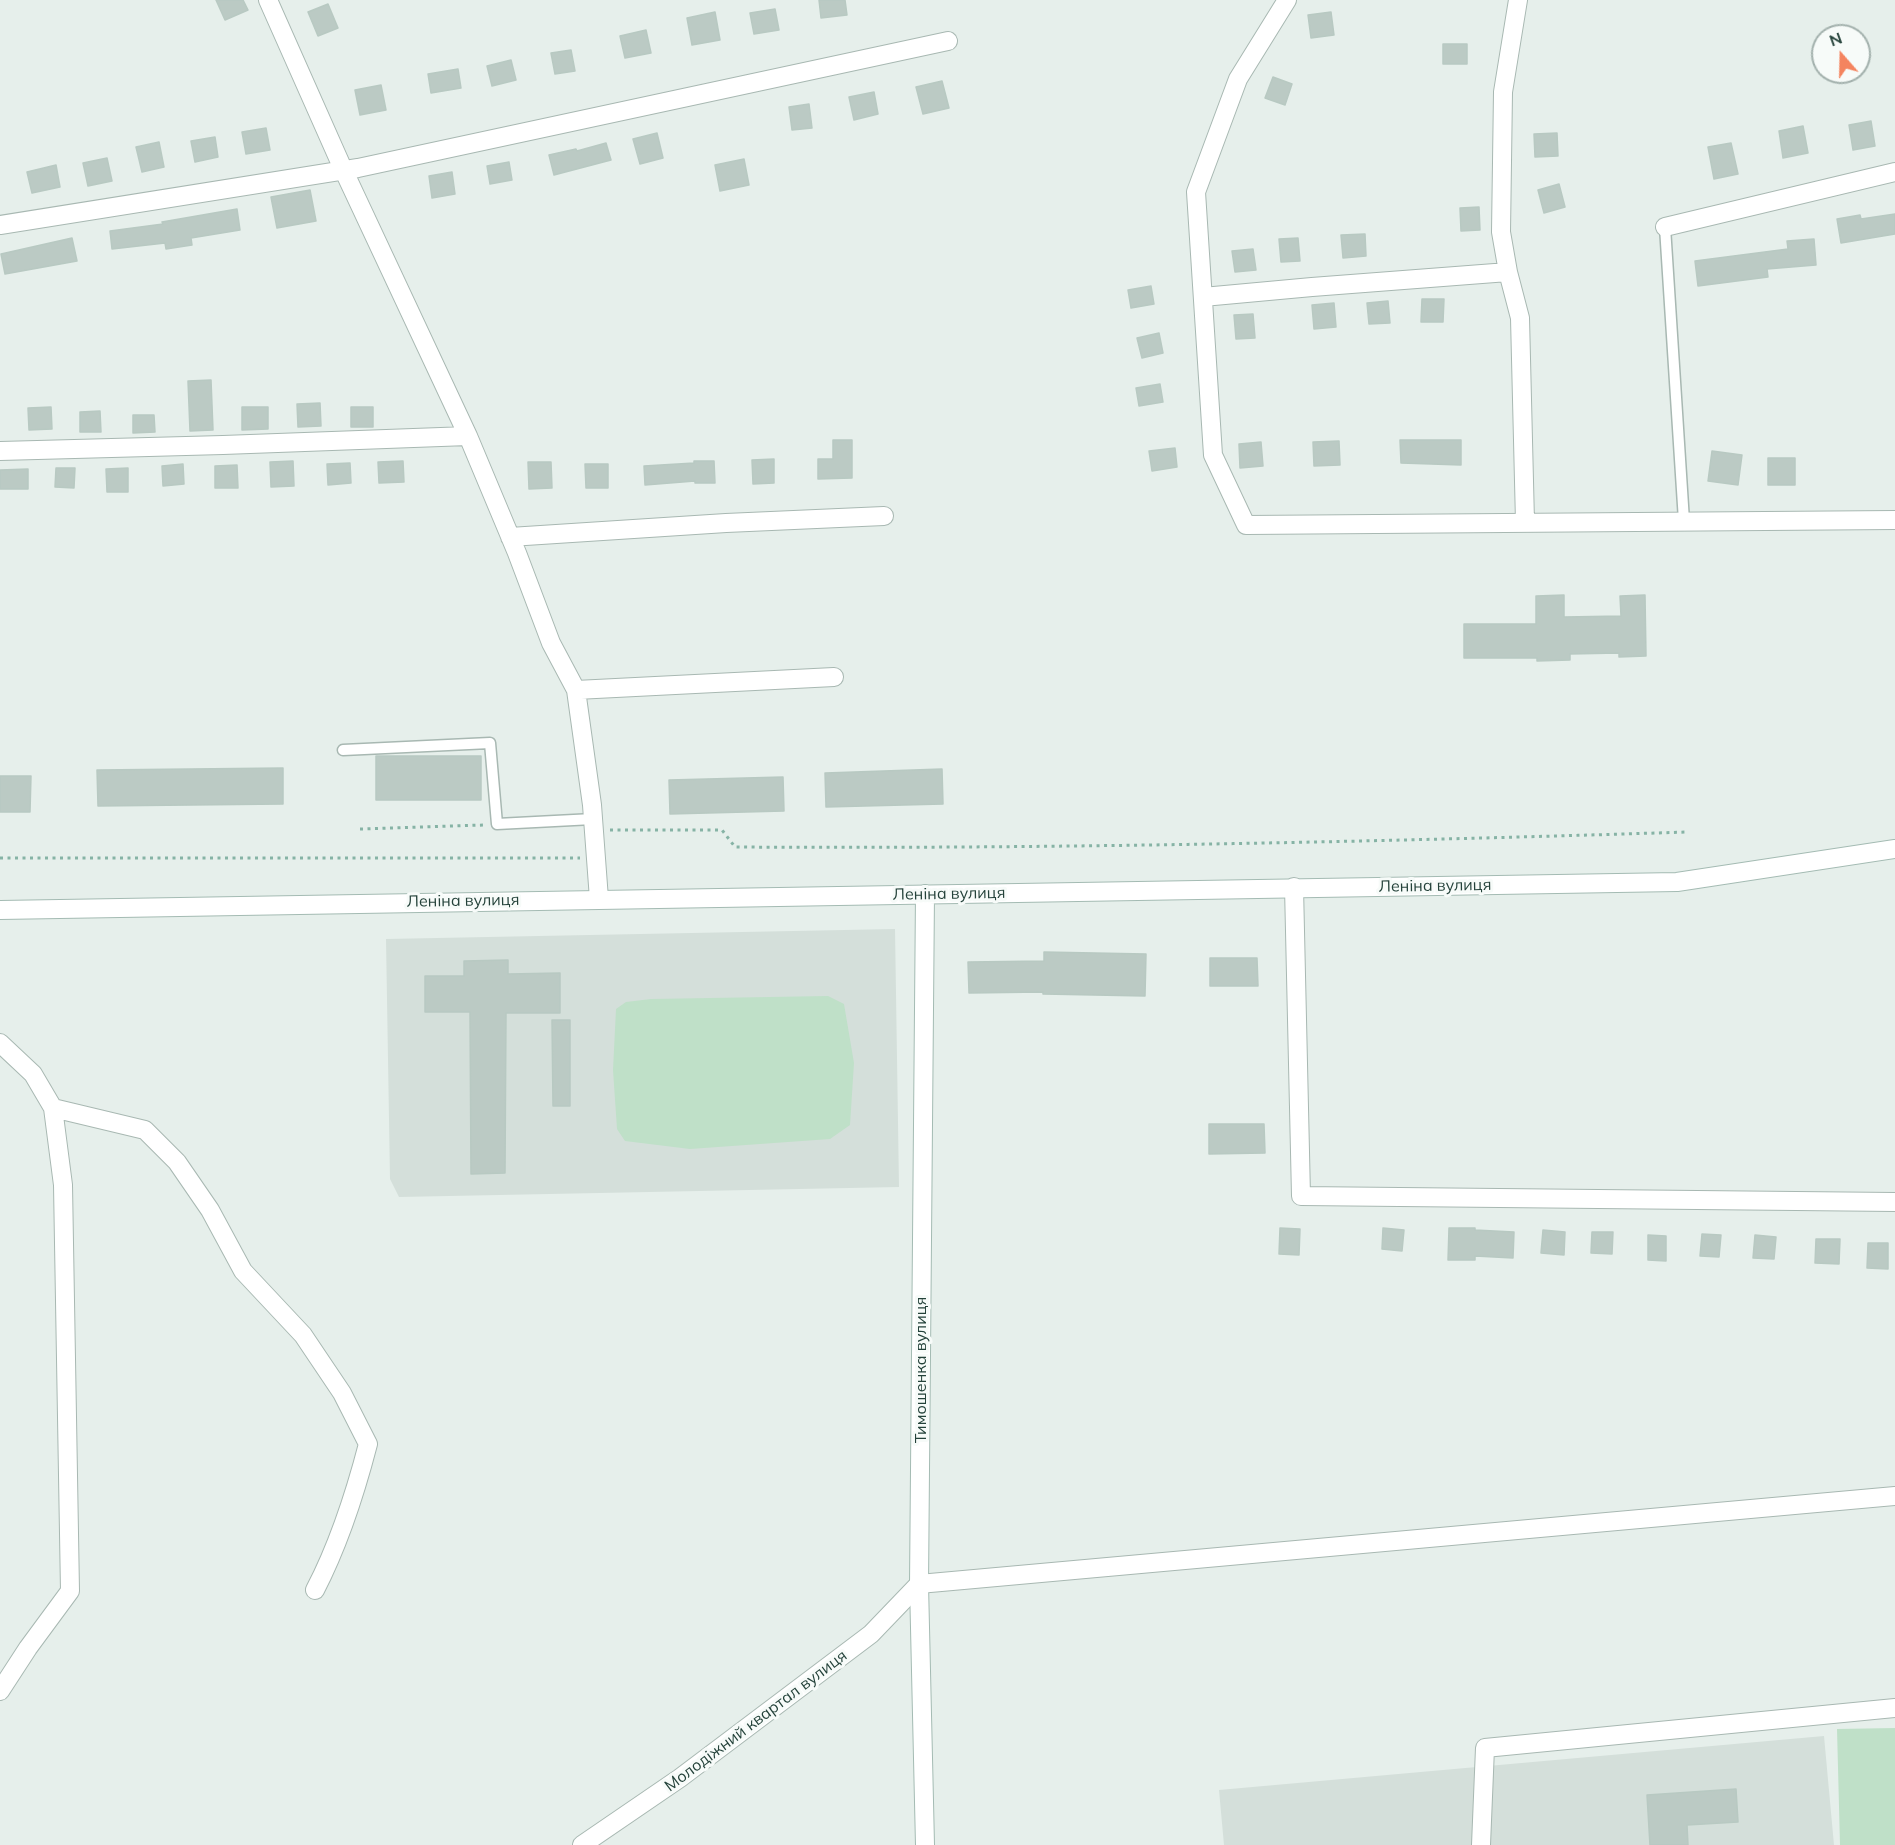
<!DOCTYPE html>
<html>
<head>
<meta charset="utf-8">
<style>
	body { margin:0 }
	#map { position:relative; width:1895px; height:1845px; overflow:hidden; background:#e6efeb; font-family:Mulish,sans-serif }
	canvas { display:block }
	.north { position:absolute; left:1811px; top:24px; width:60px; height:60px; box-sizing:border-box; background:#f7fbf9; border:2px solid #a3b1ad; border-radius:50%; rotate:340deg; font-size:16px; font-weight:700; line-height:24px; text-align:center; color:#24423a }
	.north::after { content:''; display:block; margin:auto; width:21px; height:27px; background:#f4845f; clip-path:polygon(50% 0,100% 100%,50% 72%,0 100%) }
</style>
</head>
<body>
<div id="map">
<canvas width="1895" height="1845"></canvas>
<div class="north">N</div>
</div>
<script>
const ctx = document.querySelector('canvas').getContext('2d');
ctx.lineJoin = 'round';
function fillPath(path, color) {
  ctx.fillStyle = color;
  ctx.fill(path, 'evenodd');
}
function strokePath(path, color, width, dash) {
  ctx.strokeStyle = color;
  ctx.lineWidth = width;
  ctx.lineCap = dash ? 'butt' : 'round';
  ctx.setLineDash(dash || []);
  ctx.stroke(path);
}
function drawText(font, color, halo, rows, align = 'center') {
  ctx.font = font + ' Mulish,sans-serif';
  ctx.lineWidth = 6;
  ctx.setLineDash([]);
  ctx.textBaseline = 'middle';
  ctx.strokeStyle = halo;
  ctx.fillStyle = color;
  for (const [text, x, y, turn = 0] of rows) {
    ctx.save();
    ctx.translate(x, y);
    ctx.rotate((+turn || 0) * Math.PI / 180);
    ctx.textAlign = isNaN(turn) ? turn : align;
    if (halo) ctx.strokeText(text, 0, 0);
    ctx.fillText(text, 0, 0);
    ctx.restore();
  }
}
const built = new Path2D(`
	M895,929L899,1187L399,1197L390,1179L386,939Z
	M1824,1736L1834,1845H1224L1219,1790Z`);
const green = new Path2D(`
	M828,996L844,1004L854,1063L850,1125L830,1139L690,1149L625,1141L617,1129L613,1070L616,1009L626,1002L651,999Z
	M1895,1728V1845H1840L1837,1729Z`);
const building = new Path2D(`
	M216,0H243L248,10L225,20Z
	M819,0H845L847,15L821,18Z
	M328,4L338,28L318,36L308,12Z
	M775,9L779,30L754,34L750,13Z
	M715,12L720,40L692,45L687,18Z
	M1331,12L1334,35L1311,38L1308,15Z
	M646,30L651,53L625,58L620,36Z
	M1443,44H1467V64H1443Z
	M571,50L575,71L555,74L551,53Z
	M511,60L516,80L492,86L487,66Z
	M458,69L461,88L431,93L428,74Z
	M1273,77L1292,84L1285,105L1265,98Z
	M942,81L949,108L923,114L916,87Z
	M381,85L386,110L360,115L355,90Z
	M874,92L878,114L854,120L849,97Z
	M809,104L812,128L792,130L789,107Z
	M1871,121L1875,146L1853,150L1849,125Z
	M1803,126L1808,153L1783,158L1779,131Z
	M266,128L270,150L246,154L242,132Z
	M657,133L663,158L640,164L633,139Z
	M1557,133L1558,156L1535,157L1534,134Z
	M215,137L218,157L195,162L191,141Z
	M159,142L164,167L142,172L136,147Z
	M606,143L611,160L554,175L549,155L576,149L577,151Z
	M1731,143L1738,174L1714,179L1708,147Z
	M107,158L112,181L88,186L83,163Z
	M744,159L749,185L720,191L715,165Z
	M509,162L512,180L490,184L487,166Z
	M56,165L60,187L32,193L27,172Z
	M452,172L455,194L432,198L429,176Z
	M1559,184L1565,207L1544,213L1538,190Z
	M310,190L316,221L277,228L271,197Z
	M1479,207L1480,230L1461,231L1460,208Z
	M237,209L240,230L191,238L192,245L166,249L165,243L112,249L110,231L163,224L162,222Z
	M1895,214V234L1841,243L1837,219L1860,215L1861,219Z
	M1365,234L1366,256L1343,258L1341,235Z
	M72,238L77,261L5,274L1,254Z
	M1298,238L1300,261L1281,262L1279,239Z
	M1814,239L1816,265L1767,269L1768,277L1698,286L1695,261L1788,249L1787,241Z
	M1253,249L1256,270L1235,272L1232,251Z
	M1151,286L1154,304L1131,308L1128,290Z
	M1422,299H1444L1443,322H1421Z
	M1388,301L1390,323L1369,324L1367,303Z
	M1334,303L1336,327L1314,329L1312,305Z
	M1253,314L1255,338L1236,339L1234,315Z
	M1159,333L1163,353L1142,358L1137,338Z
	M211,380L213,430L190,431L188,381Z
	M1160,384L1163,402L1139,406L1136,388Z
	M320,403L321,426L298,427L297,404Z
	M51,407L52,429L29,430L28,408Z
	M242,407H268V429L242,430Z
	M351,407H373V427H351Z
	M100,411L101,432H80V412Z
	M133,415H154L155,432L133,433Z
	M833,440H852V478L818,479V459H833Z
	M1400,440H1461V465L1401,463Z
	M1339,441L1340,465L1314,466L1313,442Z
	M1261,442L1263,466L1240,468L1239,444Z
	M1175,448L1177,467L1152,471L1149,451Z
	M1712,451L1742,455L1738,485L1708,481Z
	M1768,458H1795V485H1768Z
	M774,459V483L753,484L752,460Z
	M293,461L294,486L271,487L270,462Z
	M403,461L404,482L379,483L378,462Z
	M694,461H714L715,483H695V481L645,485L644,466L694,463Z
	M528,462H551L552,488L529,489Z
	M350,463L351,483L328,485L327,464Z
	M183,464L184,484L163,486L162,466Z
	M585,464H608V488H586Z
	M237,465L238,488H215V466Z
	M56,468H75L74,488L55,487Z
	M128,468V492H107L106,469Z
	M28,469V489H0V470Z
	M1564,595V617L1621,616L1620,596L1645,595L1646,656L1619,657V653L1570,654V660L1537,661V658H1464V624H1536V596Z
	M376,756H481V800H376Z
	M283,768V804L98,806L97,770Z
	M942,769L943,804L826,807L825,773Z
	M0,776H31L30,812H0Z
	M783,777L784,811L670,814L669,780Z
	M1044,952L1146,954L1145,996L1043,994V992L969,993L968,962L1044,961Z
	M1210,958H1257L1258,986H1210Z
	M508,960V974L560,973V1013H506L505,1173L471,1174L470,1012H425V976H464V961Z
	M552,1020H570V1106H553Z
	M1209,1124H1264L1265,1153L1209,1154Z
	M1280,1228L1300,1229L1299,1255L1279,1254Z
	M1383,1228L1404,1230L1402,1251L1382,1249Z
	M1449,1228H1475V1230L1514,1232L1513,1258L1475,1256V1260H1448Z
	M1543,1230L1565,1232L1564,1255L1541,1253Z
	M1592,1232H1613L1612,1254L1591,1253Z
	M1702,1234L1721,1235L1719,1257L1700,1256Z
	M1648,1235L1666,1236V1261L1648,1260Z
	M1755,1235L1776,1237L1774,1259L1753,1258Z
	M1816,1239H1840L1839,1264L1815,1263Z
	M1868,1243H1888V1269L1867,1268Z
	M1736,1789L1738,1822L1687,1825L1688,1845H1650L1647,1795Z`);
const path = new Path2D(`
	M360,829L484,825
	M610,830H722L735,847C1052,849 1370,842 1688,832
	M0,858H580`);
const lane = new Path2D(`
	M1665,227L1684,521
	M343,750L490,743L497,824L593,819`);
const street = new Path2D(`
	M268,0L343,169L468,436L517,553L551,643L576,690L592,805L599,899
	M1287,0L1238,79L1196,192L1213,455L1246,525L1895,520
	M1518,0L1503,92L1501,232L1508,272L1520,318L1525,522
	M0,225L358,168L948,41
	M1665,227L1895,172
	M1203,297L1312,287L1508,272
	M0,451L223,445L468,436
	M510,537L726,523L884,516
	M576,690L834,677
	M1294,887L1301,1196L1895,1202
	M0,1043L33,1074L53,1108L63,1185L70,1591L28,1648L0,1691
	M53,1108L145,1130L177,1162L210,1210L243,1271L303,1335L342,1393L368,1444C355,1494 339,1544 315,1590
	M582,1845L680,1778L871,1634L919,1584L1895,1496
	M1481,1845L1485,1748L1895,1708`);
const secondary = new Path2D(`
	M925,894L919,1584L925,1845
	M0,910L1677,882L1895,849`);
const streetNames = [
	["Леніна вулиця",1435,886,-1],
	["Леніна вулиця",949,894,-1],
	["Леніна вулиця",463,901,-1],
	["Тимошенка вулиця",921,1370,-90],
	["Молодіжний квартал вулиця",756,1721,-37]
];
fillPath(built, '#d4dfda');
fillPath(green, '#bfe0c8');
fillPath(building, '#bbcac4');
strokePath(building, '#b8c9c2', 1.5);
strokePath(lane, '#a8b8b2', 13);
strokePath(street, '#a8b8b2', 20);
strokePath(secondary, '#a4bbb3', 20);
strokePath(path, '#86b3a5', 3, [3, 4.5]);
strokePath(lane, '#fff', 10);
strokePath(street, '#fff', 18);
strokePath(secondary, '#fff', 18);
drawText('16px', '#24423a', '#f7fbf9', streetNames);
</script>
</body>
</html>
